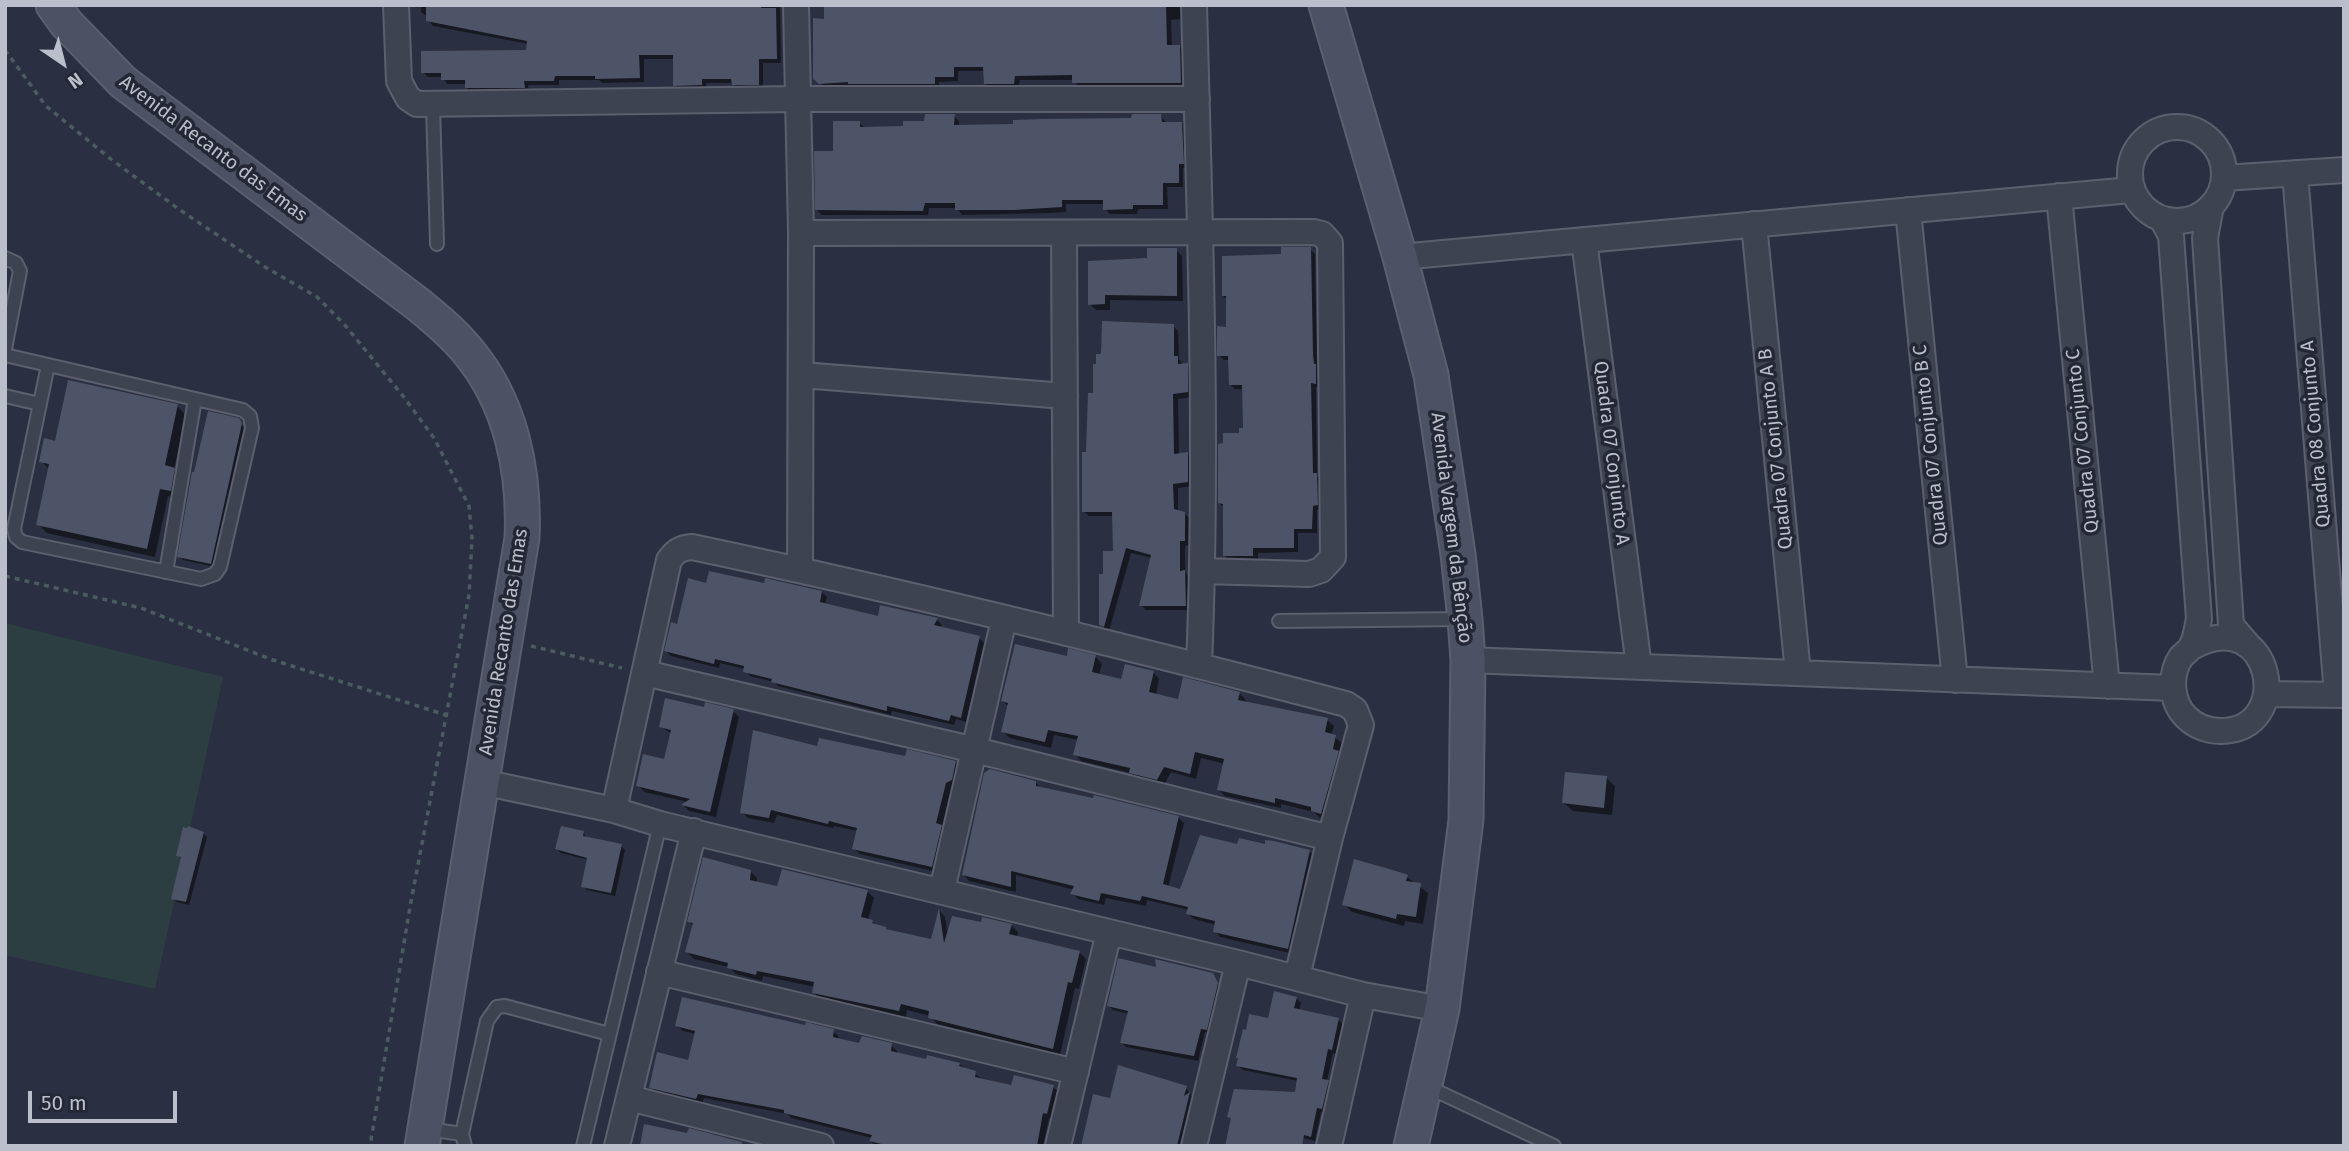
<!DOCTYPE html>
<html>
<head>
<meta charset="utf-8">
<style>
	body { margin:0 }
	#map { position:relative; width:2349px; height:1151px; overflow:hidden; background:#2a3041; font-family:"Fira Sans",sans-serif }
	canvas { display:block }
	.frame { position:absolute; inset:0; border:7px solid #bbbecb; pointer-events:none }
	.north { position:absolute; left:28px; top:28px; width:70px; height:70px; -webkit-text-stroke:5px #232736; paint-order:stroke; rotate:145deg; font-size:19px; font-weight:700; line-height:28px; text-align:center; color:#bbbecb }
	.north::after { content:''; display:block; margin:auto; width:24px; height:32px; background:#bbbecb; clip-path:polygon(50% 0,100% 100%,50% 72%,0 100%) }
	.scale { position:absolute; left:28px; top:1091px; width:149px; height:32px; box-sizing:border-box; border:4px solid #bbbecb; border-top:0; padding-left:9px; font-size:21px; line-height:24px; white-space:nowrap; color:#bbbecb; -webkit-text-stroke:5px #232736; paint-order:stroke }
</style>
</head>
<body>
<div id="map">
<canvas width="2349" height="1151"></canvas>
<div class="frame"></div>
<div class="north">N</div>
<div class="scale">50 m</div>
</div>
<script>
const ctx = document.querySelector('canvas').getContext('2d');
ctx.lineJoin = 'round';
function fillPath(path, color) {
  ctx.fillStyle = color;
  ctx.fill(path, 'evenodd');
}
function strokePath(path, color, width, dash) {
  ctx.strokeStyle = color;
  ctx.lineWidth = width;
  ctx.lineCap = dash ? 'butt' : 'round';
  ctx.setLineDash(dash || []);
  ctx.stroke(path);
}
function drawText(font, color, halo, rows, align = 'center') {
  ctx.font = font + ' "Fira Sans",sans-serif';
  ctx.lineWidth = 7;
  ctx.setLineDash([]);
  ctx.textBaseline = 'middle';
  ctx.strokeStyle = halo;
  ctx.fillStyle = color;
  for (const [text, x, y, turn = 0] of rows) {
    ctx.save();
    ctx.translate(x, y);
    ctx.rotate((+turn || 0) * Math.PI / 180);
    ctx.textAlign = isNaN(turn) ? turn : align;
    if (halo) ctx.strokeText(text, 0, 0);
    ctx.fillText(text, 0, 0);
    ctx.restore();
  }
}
const green = new Path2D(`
	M5,623L223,677L155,989L5,955Z`);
const shadow = new Path2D(`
	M421,5H780L781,63H763V89H738L733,83H706L707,90H680L675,85V59H644V82L602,83L599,80H559V85H528L529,92L472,93L467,88V84H447L443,77H428L423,72L528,52L529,44L433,26L428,20V17L421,12Z
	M826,5H1186L1184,19L1171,20L1172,47H1180L1185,52L1186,87H1079L1074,80H1020L1018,88H990L985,83V71H958V81L939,82V89H855L853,86L826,88L815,78L826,20Z
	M954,116L959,121V127L1133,120L1161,116L1166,123H1182L1187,129L1188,168H1183V187H1167L1168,209H1138L1137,214H1110L1105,209L1104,204H1066V212L1050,213L962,215L957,208H929L928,215H822L817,210L835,153L859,123L865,128H905Z
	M1310,249L1315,254L1317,361L1321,371V388L1316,387L1317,476L1322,480V510H1317V533H1298V552L1258,553V561H1230L1225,556V508L1219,503L1241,435L1245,430L1244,389H1235L1230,384V360H1224L1219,355L1228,328L1227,300L1223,296L1283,256Z
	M1176,250L1182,256L1183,301L1110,300V310H1096L1090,304L1149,260Z
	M1173,326L1178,331L1179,359L1183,365H1187L1192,370V397L1178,399L1179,455L1187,454L1193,459V486L1178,488V512L1184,513L1190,519V545L1185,546V572L1190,578V610H1146L1141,605L1152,558L1131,553L1109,631L1100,625L1105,576L1115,553L1114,516H1089L1083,511L1095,395Z
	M177,406L186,415L174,469L182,478L179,499L168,496L155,557L47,533L38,524L50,470L41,461Z
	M238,420L245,429L215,567L183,560L179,556Z
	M707,585H765L822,592L827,597L825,605L880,619L882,607L937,620L942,625L940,628L979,638L984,643L966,722L956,719L954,725L892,711L891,715L778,686L774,682L750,676L745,669L720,663L719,668L671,656L666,651L679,626Z
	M1096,657L1102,664L1099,675L1123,681L1153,672L1159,679L1156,695L1179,701L1239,693L1246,700L1245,703L1327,720L1334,726L1331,735L1342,743L1339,754L1344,759L1328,819L1319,817L1314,812L1281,804V808L1225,796L1219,790L1225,764L1201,758L1196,779L1171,772L1164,785L1138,779L1131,773L1081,761L1075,754L1079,740L1054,735L1051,748L1010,738L1003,732L1009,707L1003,701L1068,658Z
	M705,709L733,711L739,717L716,817L689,811L684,806L688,802L644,792L638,785L665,761L672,734L661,727Z
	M818,748L955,762L961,768L957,785L951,789L942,827L946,832L937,872L860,854L854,848L858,831L834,826L833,828L777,815L774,823L748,818L742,812Z
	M1606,778L1615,786L1612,815L1573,811L1564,803Z
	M1035,782L1041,788L1179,818L1184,823L1168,888L1181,891L1239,846H1266L1309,851L1315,857L1294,954L1220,937L1215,931L1216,925L1194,919L1188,914L1189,910L1147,900L1146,906L1106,898L1104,905L1078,899L1073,894L1075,890L1016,875V892L969,881L964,875Z
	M562,828L584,833L587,839L621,846L625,850L615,896L587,890L583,886L589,860L561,853L557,849Z
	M201,831L207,837L189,905L177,902L173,898L182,859L178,856Z
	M750,871L757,878V883L779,889L867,891L874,898L868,920L889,931L932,941L940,911L945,917L948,936L982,924L1011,925L1018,932L1017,938L1079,952L1086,959L1079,989L1075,988L1060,1055L937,1024L930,1016L907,1010L906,1017L821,1000L814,993L815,987L763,976L762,981L736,974L729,967L694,959L687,952L694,926L689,922Z
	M1407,877L1428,893L1423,924L1405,921L1404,926L1352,912L1344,904Z
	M1158,969L1212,974L1221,989L1211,1033L1205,1032L1198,1061L1126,1047L1122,1043L1129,1014L1113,1010L1109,1006Z
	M1296,998L1301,1003L1299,1011L1338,1019L1343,1024L1336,1054L1333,1053L1327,1081L1332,1087L1327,1113L1321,1112L1315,1141L1234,1121L1297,1094L1298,1081L1243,1070L1238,1065L1269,1020Z
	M677,1025L806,1027L833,1031L839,1037L838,1040L860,1045H891L897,1051V1054L927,1061L959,1064L981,1078L1013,1087H1053L1059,1092L1052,1118H1049L1043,1146H876L869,1140L872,1138L791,1118L788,1114L704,1098L702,1104L656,1093L651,1087L689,1062L696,1034L683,1031Z
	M1186,1088L1194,1099L1183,1146H1083L1111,1100Z`);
const building = new Path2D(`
	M426,5H761V8H776L777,59H759V85H732L731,79H702V85L673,86V55H639L640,78L595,79V76H555L554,81H524L525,88H465V80H441V73H421V51L526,50L527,41L426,21Z
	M824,5H1166L1167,45H1180L1181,83H1072V75L1015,76L1014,84H984L983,67H954V77H935V84H848V82L819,84L813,79V18L824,19Z
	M925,114H955L954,125L1013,124V120L1043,119L1131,118L1132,114H1161L1162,122H1182L1184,164H1179V183H1163V205H1133V209L1103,210V200H1062V207L1014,210H955V203H925L923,211L815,210L814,151H833V121H860V127L903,126V121H924Z
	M1281,247H1311L1313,355L1314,364H1316V384L1311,383L1313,473H1317L1318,505L1313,506L1312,529H1294V548H1253V556H1223V504L1218,503V444L1223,443V433H1239V428H1243L1242,385H1229L1228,356H1217V326L1226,327V296H1222V256L1281,254Z
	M1147,248H1177V296L1105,295V304L1088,305V261L1147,258Z
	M1102,321L1174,324V356H1178V364L1188,363V392L1173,394L1174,454L1188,452V482L1173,484L1174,509L1185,512V541H1180V571L1185,570L1186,606H1139L1151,555L1126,548L1104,627L1099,625V574H1103V551H1113L1112,512H1082V452H1086L1088,393H1093V364H1096V354H1101Z
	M68,380L178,404L165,465L175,468L171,491L160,489L147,549L36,525L49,464L39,462L44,438L55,441Z
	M208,411L239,418L242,423L211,564L177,557L192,472H194Z
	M709,571L764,583L765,578L822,591L820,602L878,616L880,605L938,618L934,625L980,636L961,718L951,715L949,721L887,706V711L771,682L772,679L743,672L744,666L715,659L714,664L664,651L671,622L677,624L688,578L706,583Z
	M1015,644L1067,656L1068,648L1096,655L1092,672L1121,679L1125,664L1154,671L1149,692L1178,699L1183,677L1240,692L1238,700L1328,718L1325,732L1336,735L1333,749L1339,751L1321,814L1311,811V807L1275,798V803L1217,790L1224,759L1195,752L1190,774L1164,767L1157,780L1129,773L1130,768L1073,755L1078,736L1048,730L1045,742L1001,732L1008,703L1001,701Z
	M665,698L704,707L705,702L734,709L710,812L681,805L690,799L636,786L643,754L664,759L671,730L659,727Z
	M753,730L817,746L819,738L905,756L907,749L956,761L952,780L946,783L936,823L942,825L932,867L852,849L857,828L829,821L828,824L771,810L769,818L740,813Z
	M990,769L1036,781V786L1093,798L1094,795L1179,816L1163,884L1180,889L1200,835L1237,844L1239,838L1265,844V840L1274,841L1310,850L1288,949L1213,932L1215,921L1186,914L1188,907L1142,896L1140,901L1101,893L1099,901L1070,894L1074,886L1011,871V887L962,875L984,773Z
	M1565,772L1607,776L1604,808L1562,803Z
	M188,826L204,832L186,902L171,899L181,857L176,856L183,827L187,828Z
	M561,826L584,831L583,836L622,844L611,893L581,887L587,858L555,849Z
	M703,857L751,870L750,880L777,886L782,869L868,890L861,917L873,920L872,923L886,927V929L931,939L939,908L944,943L952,916L981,922L982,917L1012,924L1009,934L1080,951L1072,983L1068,982L1053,1049L928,1018L929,1011L901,1004L899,1011L812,993L814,982L757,971L756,975L727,968L728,963L685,952L693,923L687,922Z
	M1354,859L1396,871L1408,875L1406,881L1421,883L1416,917L1397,914L1396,919L1342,905Z
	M1118,958L1156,967L1155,959L1213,973L1218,983L1207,1030L1201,1029L1194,1056L1120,1043L1128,1011L1107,1006Z
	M1274,991L1297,997L1294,1008L1339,1018L1332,1050L1328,1049L1322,1079L1329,1080L1322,1109L1317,1108L1311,1137L1304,1135L1302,1146H1225L1231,1118L1227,1117L1234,1089L1295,1092L1297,1078L1236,1066L1238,1058H1236L1243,1029L1246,1030L1249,1014L1268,1018Z
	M682,997L805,1025L806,1022L834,1029L833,1037L859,1043L862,1036L892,1043L891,1051L926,1059L927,1055L960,1063L959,1066L976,1071L975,1077L1011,1085L1014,1075L1054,1085L1047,1114L1043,1113L1037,1146H890L869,1141L872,1135L784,1113V1110L698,1094L696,1099L649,1088L657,1052L688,1060L695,1031L675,1026Z
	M1118,1065L1187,1086L1184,1096L1190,1092L1177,1146H1081L1093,1094L1110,1098Z
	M644,1124L687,1133L689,1128L742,1142L741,1146H640Z`);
const path = new Path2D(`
	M5,50L46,106L112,160L180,210L265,267L317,297L344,324L403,396L434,438L469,506L472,539L469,595L410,907L370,1146
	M5,576L141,608L270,659L446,715
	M531,646L622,668`);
const lane = new Path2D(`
	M433,106L437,244
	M5,258L16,263L20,271L5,349
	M5,355L243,410L250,416L252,428L220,567L215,574L201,579L22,542L16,537L14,529L48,365
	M5,396L40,404
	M166,572L195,399
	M1279,621L1465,619
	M1428,1087L1554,1146
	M428,1129L462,1134
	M465,1146L462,1134L487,1021L497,1007L505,1006L609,1034
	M583,1146L660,824`);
const street = new Path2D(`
	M396,5L399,81L408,98L417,104L798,99H1197
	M796,5L801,233L800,570
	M1194,5C1200,225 1208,446 1199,666
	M2130 174a47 47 0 1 1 94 0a47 47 0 1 1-94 0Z
	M2295,173L2337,695
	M2224,178L2344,170
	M2059,196L2107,686
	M2211,206L2205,238L2231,625L2249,646
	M1908,210L1955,680
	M2162,219L2171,236L2199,619C2197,627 2196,638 2192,645C2190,650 2185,653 2181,657C2169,675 2171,702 2186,717C2195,726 2208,731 2220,731C2296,732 2273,602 2192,647
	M1754,224L1798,673
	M801,233L1314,232L1322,234L1330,243L1333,557L1321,570L1309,574L1203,571
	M1064,234L1066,633
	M1584,240L1639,667
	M1400,257L2131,190
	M802,375L1065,396
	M1468,660L2173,688
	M645,673L975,750L1330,838
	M2267,694L2344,695
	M482,782L614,810L660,824L1238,963
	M614,810L669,560C676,551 680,548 692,547C911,593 1129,647 1346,704L1355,710L1361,725L1330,838L1297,977
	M942,890L1004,619
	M659,972L1076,1072
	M629,1098L821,1146
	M617,1146L694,831
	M1058,1146L1109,932
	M1194,1146L1238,963L1363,995L1442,1009
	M1329,1146L1363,995`);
const secondary = new Path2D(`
	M53,5L66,23L123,82L419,305C436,319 453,333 467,350C511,402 525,471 522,538L422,1146
	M1326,5L1400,257L1431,375L1458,554L1465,619L1468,660L1466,820L1442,1009L1411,1146`);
const streetNames = [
	["Avenida Recanto das Emas",213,149,37],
	["Quadra 08 Conjunto A",2316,434,-95],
	["Quadra 07 Conjunto C",2083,441,-96],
	["Quadra 07 Conjunto B C",1931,445,-96],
	["Quadra 07 Conjunto A B",1776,449,-96],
	["Quadra 07 Conjunto A",1611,453,83],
	["Avenida Vargem da Bênção",1451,528,83],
	["Avenida Recanto das Emas",504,642,-81]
];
fillPath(green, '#2d3e43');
fillPath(shadow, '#0007');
fillPath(building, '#4e5467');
strokePath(lane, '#5c606e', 16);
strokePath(street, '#5c606e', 28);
strokePath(secondary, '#5c606e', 37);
strokePath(path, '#4c5b61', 3.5, [5, 5]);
strokePath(lane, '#3e4351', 12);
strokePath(street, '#3e4351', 24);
strokePath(secondary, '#4c5163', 33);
drawText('19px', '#bbbecb', '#232736', streetNames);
</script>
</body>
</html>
